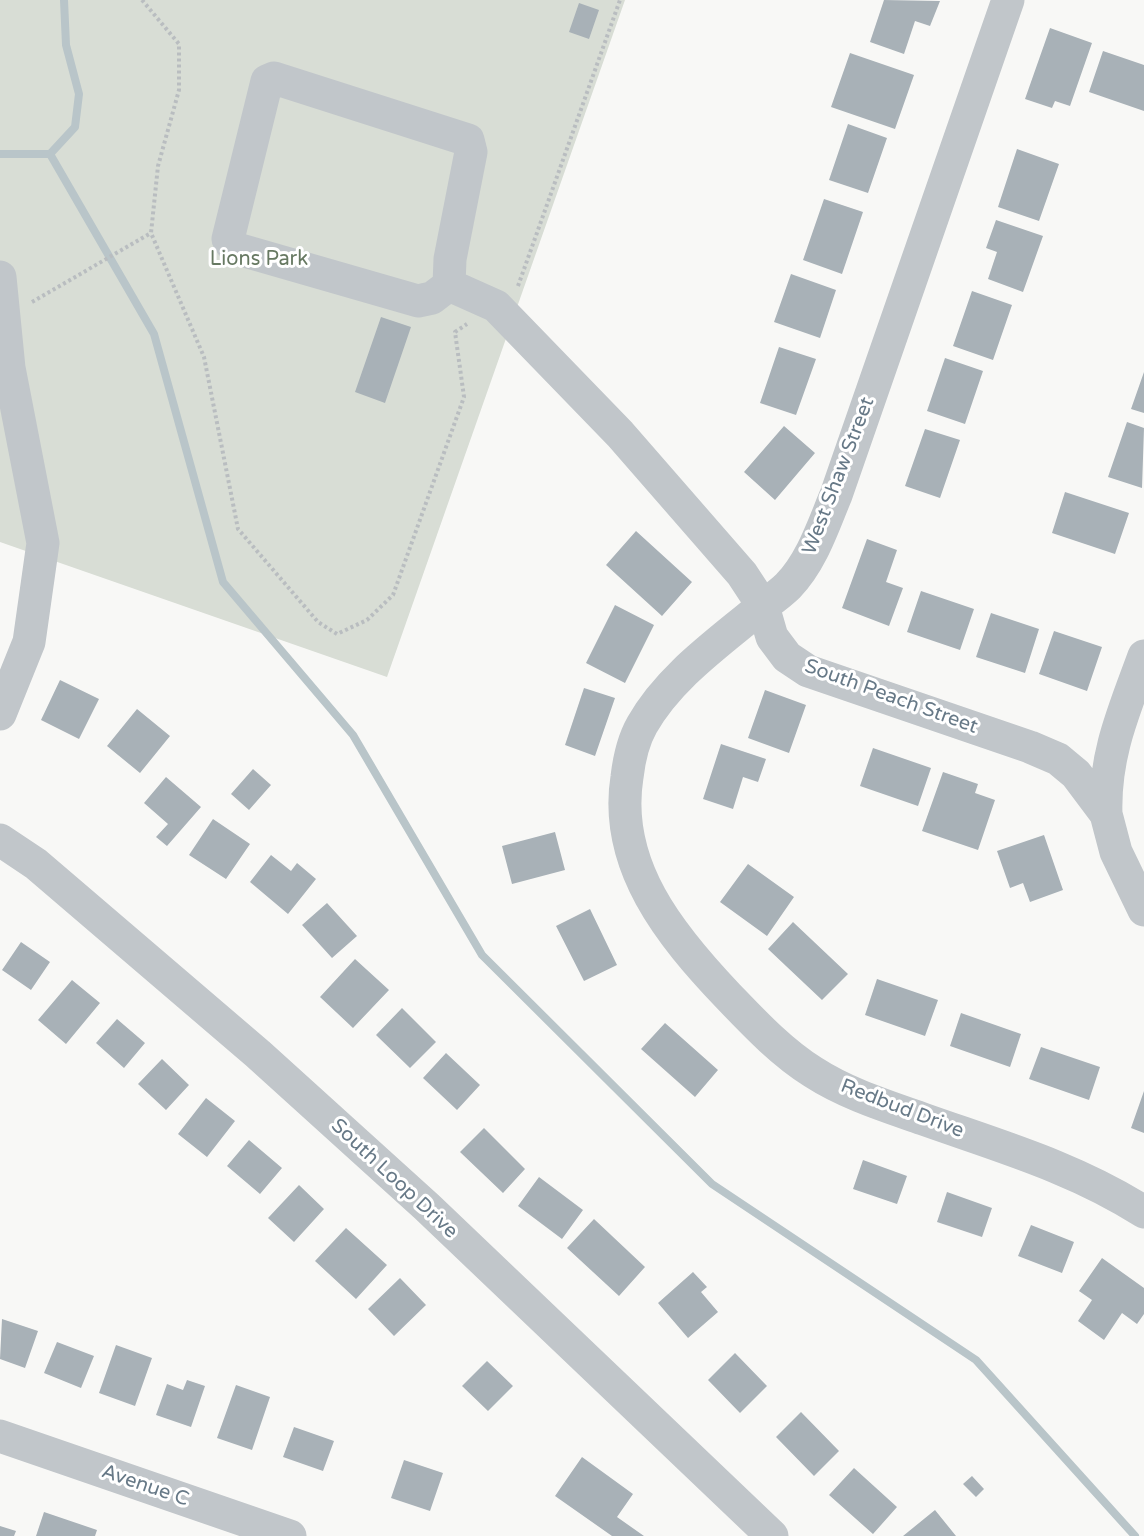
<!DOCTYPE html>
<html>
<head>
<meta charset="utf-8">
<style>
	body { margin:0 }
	canvas { display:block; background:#f8f8f6 }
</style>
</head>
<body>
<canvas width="1144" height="1536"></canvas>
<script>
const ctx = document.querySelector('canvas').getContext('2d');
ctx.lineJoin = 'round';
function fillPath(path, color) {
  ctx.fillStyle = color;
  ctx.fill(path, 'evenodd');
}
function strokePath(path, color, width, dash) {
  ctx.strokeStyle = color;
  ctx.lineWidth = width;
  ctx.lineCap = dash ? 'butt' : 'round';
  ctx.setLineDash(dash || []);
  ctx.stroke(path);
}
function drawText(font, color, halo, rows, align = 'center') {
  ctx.font = font + ' "Varela Round",sans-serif';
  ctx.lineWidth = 6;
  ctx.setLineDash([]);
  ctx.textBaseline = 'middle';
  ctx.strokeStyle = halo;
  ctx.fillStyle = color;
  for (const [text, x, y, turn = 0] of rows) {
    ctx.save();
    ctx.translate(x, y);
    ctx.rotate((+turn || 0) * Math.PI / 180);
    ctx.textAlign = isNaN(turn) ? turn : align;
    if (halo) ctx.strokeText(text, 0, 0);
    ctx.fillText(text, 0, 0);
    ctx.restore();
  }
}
const green = new Path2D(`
	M0,0H625L387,677L0,542Z`);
const stream = new Path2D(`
	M0,154H50L75,127L79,94L66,45L64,0
	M50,154L154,334L223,582L353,735L482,955L712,1184L976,1360L1135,1536`);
const building = new Path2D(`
	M884,0L940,1L930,26L915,21L904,54L870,42Z
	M579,3L599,10L589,39L569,32Z
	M1050,28L1092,43L1070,106L1055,101L1052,108L1025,99Z
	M1103,51L1144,65V111L1089,92Z
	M850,53L914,75L895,129L831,107Z
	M848,124L887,138L868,193L829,180Z
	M1017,149L1059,164L1039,221L998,207Z
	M824,199L863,212L842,274L803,260Z
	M996,220L1043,236L1023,292L988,279L997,252L986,248Z
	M791,274L836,290L820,338L774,322Z
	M972,291L1012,305L993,360L953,346Z
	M381,317L411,327L385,403L355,392Z
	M779,347L816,359L796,415L760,403Z
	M945,358L983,371L965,424L927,411Z
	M1144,372V413L1131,409Z
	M1127,422L1144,428L1142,488L1108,477Z
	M784,426L815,453L775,500L744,472Z
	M925,429L960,440L940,498L905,486Z
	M1065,492L1129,513L1115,554L1052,533Z
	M636,531L692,582L662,616L606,565Z
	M867,539L897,550L886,582L903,588L889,626L842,608Z
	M921,591L974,609L960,650L907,632Z
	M615,605L654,625L625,683L586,663Z
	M991,613L1039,629L1025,673L976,657Z
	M1054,631L1102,647L1087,691L1039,674Z
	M60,680L99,699L79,739L41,720Z
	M584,688L615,698L595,756L565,745Z
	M765,690L806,705L789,753L748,738Z
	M137,709L170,736L140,773L107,746Z
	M721,744L766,759L758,782L743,777L733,809L703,799Z
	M873,748L931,768L918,806L860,786Z
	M253,769L271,785L249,810L231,794Z
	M943,772L978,784L975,793L995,800L978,850L922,831Z
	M166,777L201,807L167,846L156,837L168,824L144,803Z
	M213,819L250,844L226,879L189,855Z
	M555,832L565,870L512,884L502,846Z
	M1044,835L1063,890L1030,902L1023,883L1010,888L997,851Z
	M271,855L291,871L297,863L316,879L288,914L250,882Z
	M748,864L794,897L767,936L720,902Z
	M327,903L357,936L332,958L302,925Z
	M590,909L617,965L584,981L556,926Z
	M793,922L848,974L822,1000L768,949Z
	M21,942L50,962L31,990L2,970Z
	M355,959L389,990L353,1028L320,997Z
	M877,979L938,1000L925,1036L865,1015Z
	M72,980L100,1003L66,1044L38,1020Z
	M402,1008L436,1042L410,1068L376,1035Z
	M961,1013L1021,1034L1010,1067L950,1046Z
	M117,1019L145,1043L124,1068L96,1043Z
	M665,1023L718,1070L695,1097L641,1049Z
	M1041,1047L1100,1067L1089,1100L1029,1079Z
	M446,1053L480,1085L457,1110L423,1078Z
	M162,1059L189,1085L166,1110L138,1084Z
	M1144,1091V1133L1131,1128Z
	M206,1098L235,1121L207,1157L178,1134Z
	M484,1128L525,1169L503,1193L460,1152Z
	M249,1140L282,1168L260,1194L227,1166Z
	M863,1160L907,1176L897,1204L853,1189Z
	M539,1177L583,1210L562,1239L518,1206Z
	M299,1185L324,1209L294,1242L268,1218Z
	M947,1192L992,1208L982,1237L937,1222Z
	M594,1219L645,1267L619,1296L567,1248Z
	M1031,1225L1074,1242L1062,1273L1018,1256Z
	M346,1228L387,1265L356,1299L315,1261Z
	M1102,1258L1144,1288V1314L1137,1324L1122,1313L1104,1340L1078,1321L1092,1300L1079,1291Z
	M693,1272L707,1287L701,1292L718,1312L688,1338L658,1303Z
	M400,1278L426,1305L394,1336L368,1309Z
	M2,1319L38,1331L25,1368L0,1359Z
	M57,1342L94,1356L81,1388L44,1373Z
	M116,1345L152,1358L135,1406L99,1393Z
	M735,1353L767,1386L740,1413L708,1380Z
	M487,1361L513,1386L488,1411L462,1386Z
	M187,1380L205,1386L191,1427L156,1415L167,1384L183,1390Z
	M236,1385L270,1397L252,1450L217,1438Z
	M801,1412L839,1451L814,1476L776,1437Z
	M294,1427L334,1441L323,1471L283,1457Z
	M582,1457L633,1494L617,1517L644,1536H612L555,1496Z
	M404,1460L443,1473L430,1511L391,1498Z
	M854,1468L897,1507L873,1534L829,1495Z
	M972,1476L984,1489L976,1497L963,1484Z
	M935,1510L956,1536H903Z
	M44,1512L97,1530L95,1536H36Z
	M0,1526L16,1531L14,1536H0Z`);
const path = new Path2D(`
	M142,0L179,44V90L158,166L151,233L204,357L238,529L318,622L337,634L367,620L393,595L464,397L455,332L467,324
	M518,286L620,0
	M32,302L151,233`);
const minor = new Path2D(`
	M1008,0L836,495C823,526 812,561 788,586C778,596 765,604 754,613C714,646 668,679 642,725C634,739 629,760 627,777C613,865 670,935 728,996C754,1023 781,1052 813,1072C847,1094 886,1106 923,1119C999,1146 1076,1168 1144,1212
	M0,277L9,368L43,543L29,642L0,714
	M449,285L432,298L418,301L234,248L228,239L267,81L274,78L468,140L471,152L450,259L449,285L496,306L620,434L742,574L763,606L772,637L787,657L808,671L1030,747L1058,759L1076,774L1106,814L1116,852L1144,910
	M1106,814C1104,755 1124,711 1144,656
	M0,840L36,864L258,1054L427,1207L772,1536
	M0,1436L290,1536`);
const parkNames = [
	["Lions Park",259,260]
];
const streetNames = [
	["West Shaw Street",839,476,-69],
	["South Peach Street",891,697,20],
	["Redbud Drive",902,1109,21],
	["South Loop Drive",394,1179,43],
	["Avenue C",145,1486,19]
];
fillPath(green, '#d8ddd5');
strokePath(stream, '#b9c5c9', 8);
fillPath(building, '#a8b1b7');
strokePath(path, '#b9bdc0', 4, [3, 3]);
strokePath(minor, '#c1c6ca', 33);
drawText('20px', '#677962', '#fff', parkNames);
drawText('20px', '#677987', '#fff', streetNames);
</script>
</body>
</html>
